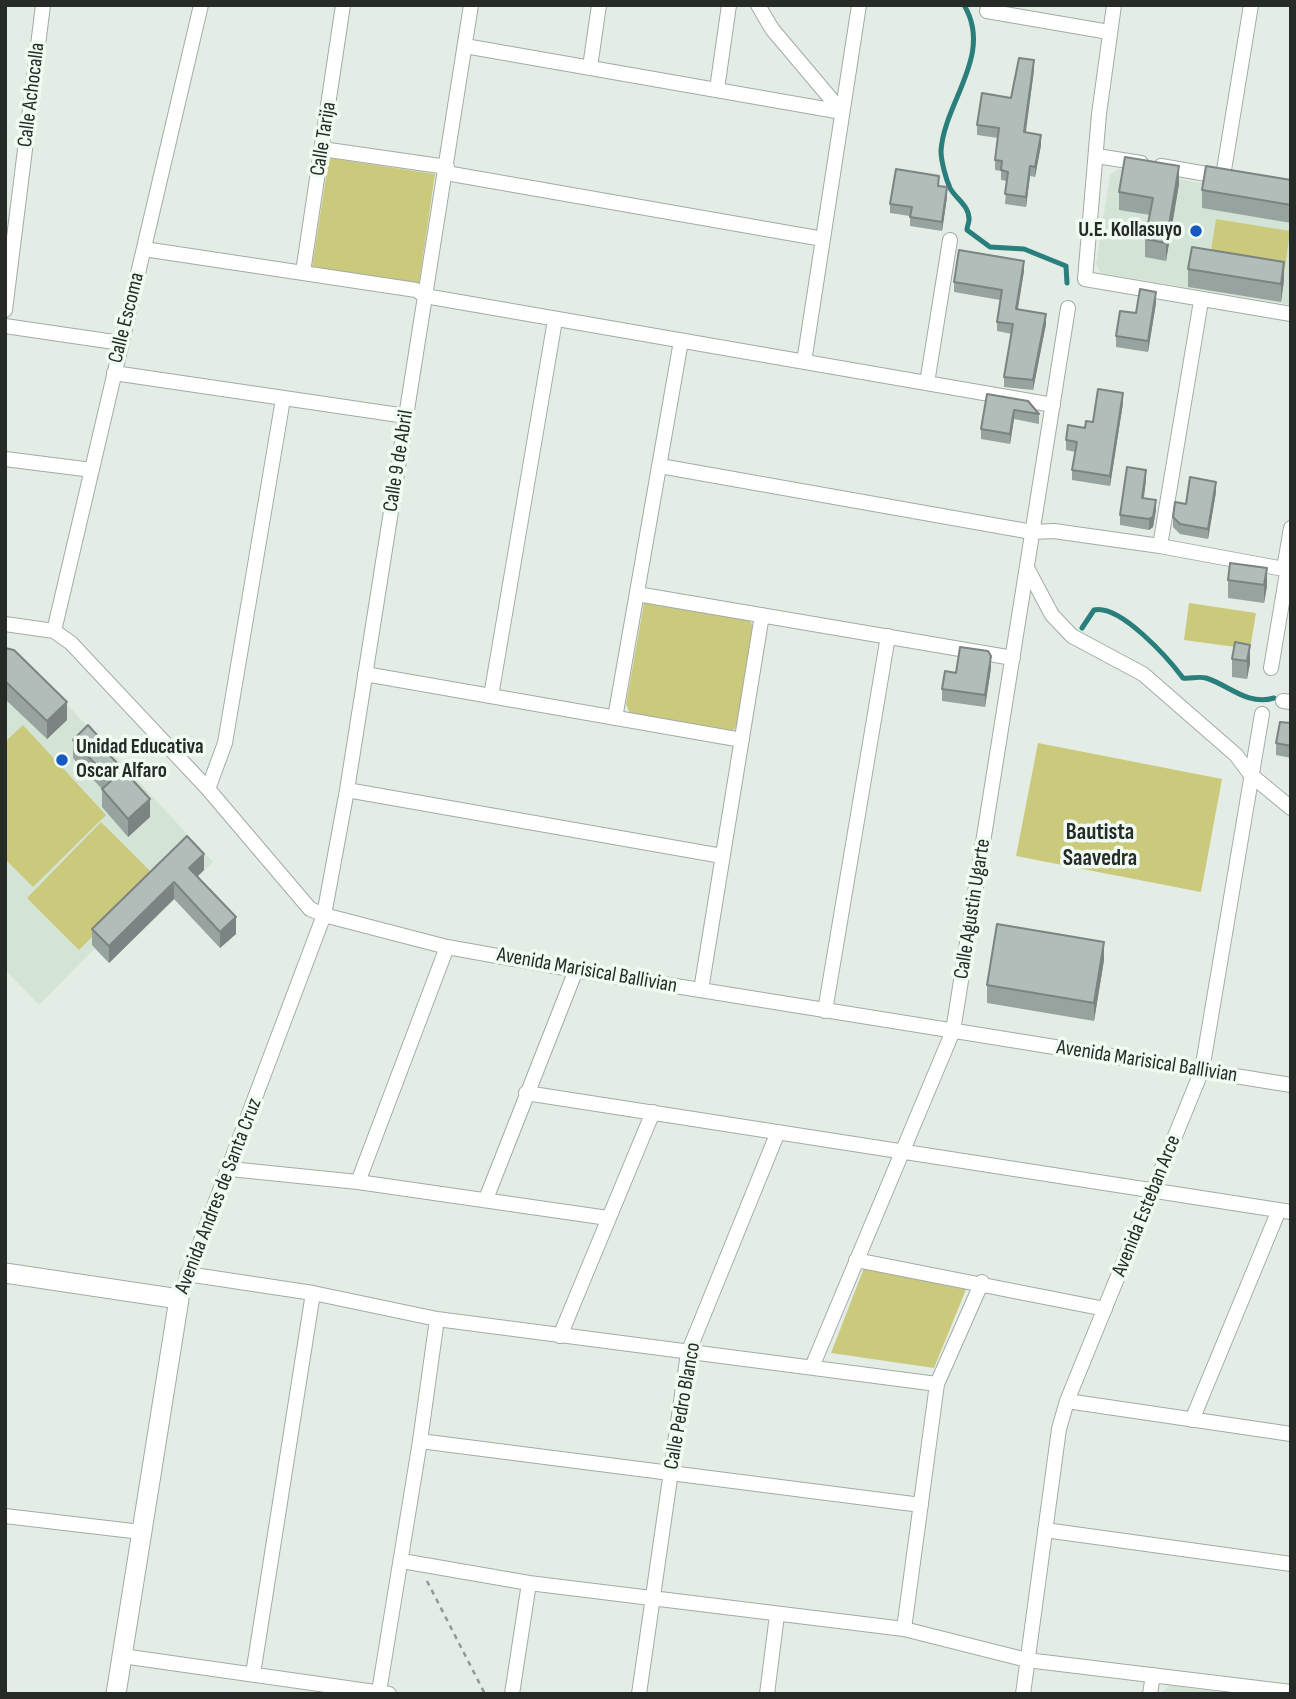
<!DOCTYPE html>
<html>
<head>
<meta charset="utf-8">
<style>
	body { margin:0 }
	#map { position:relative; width:1296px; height:1699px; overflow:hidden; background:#e3ede5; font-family:"Sofia Sans Condensed",sans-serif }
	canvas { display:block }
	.frame { position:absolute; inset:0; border:7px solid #272b28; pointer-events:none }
</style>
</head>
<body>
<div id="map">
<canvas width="1296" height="1699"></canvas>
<div class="frame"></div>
</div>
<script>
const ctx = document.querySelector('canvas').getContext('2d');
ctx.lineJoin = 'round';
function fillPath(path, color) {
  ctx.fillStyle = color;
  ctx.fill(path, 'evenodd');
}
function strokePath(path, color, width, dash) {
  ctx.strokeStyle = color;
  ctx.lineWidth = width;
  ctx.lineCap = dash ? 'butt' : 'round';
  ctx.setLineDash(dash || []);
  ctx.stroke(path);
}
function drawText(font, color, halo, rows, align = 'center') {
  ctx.font = font + ' "Sofia Sans Condensed",sans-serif';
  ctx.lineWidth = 7;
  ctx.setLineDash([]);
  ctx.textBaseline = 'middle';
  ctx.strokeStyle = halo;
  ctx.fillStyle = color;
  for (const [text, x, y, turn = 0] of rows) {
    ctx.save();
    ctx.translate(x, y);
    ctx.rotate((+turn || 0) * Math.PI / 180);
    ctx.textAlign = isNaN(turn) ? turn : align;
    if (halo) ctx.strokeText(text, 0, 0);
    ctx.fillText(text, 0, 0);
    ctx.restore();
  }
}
const built = new Path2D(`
	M1118,169L1291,198V305L1101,273L1096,264L1110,175Z
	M5,657L25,659L213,862L109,963L94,949L39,1005L5,970Z
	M1169,1685L1237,1694H1161Z`);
const green = new Path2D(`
	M329,158L435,174L419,284L312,267Z
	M1216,219L1290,231L1284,275L1209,263Z
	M644,603L748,619L753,625L737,727L732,731L630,714L626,704Z
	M1189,603L1256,613L1250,649L1184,640Z
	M23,725L106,815L33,887L5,859V742Z
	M1038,743L1222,779L1201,892L1016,856Z
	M101,822L154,875L79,950L27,898Z
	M864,1268L967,1287L934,1368L831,1353Z`);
const stream = new Path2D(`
	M964,5C994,55 944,102 941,151C941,161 946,179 950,188C955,198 970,206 969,220C969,223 967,226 967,230L990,247L1024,249L1066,266L1067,283
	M1082,628L1094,610C1120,604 1168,658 1183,678C1191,679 1198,676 1206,678C1229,685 1247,706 1274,698`);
const path = new Path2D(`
	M427,1581L485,1694`);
const street = new Path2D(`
	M758,5L772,29L842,112
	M1114,5L1099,114L1085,279L1291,314
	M987,11L1109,32
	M465,46L842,112
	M590,67L599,5
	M717,89L729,5
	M322,149L447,167
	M1097,156L1141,163
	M1161,166L1224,177
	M446,173L823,239
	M1223,176L1251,5
	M144,249L416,290L425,296L1053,405
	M303,272L343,5
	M5,310L43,5
	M5,326L121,343
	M804,362L859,5
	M114,373L406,416
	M927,383L950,240
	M5,459L92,470
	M660,466L1032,532L1054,531L1160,546L1284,569L1291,574
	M1160,546L1201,301
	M1027,568L1052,615L1072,636L1143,674L1236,755L1251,775L1291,808
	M1284,569L1291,528
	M637,594L1013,658
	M5,624L54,631L71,643L208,789L310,909L324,915L447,947L576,970L1291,1085
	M54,631L201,5
	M1271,668L1287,573
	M365,674L742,740
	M491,696L555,320
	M1283,701L1291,702
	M615,718L681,341
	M208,789L225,743L283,399
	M347,790L722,856
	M701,990L762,615
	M825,1011L888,636
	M526,1093L1291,1212
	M230,1169L358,1182L608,1218
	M358,1182L447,947
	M486,1199L576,970
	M856,1260L1105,1309
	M187,1274L313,1293L437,1319L937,1384
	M179,1299L324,915L347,790L471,5
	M560,1336L653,1112
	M812,1367L953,1031L1068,308
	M1067,1401L1291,1434
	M1192,1420L1279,1210
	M420,1441L921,1505
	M5,1516L141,1532
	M1045,1530L1291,1564
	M402,1561L529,1583L904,1629L1027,1660L1291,1692
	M904,1629L937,1384L982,1282
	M122,1656L389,1694
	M253,1674L313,1293
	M379,1692L420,1441L437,1319
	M512,1694L529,1583
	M639,1694L688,1353L778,1132
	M767,1694L777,1615
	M1023,1694L1059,1429L1067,1401L1202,1070L1262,714
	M1150,1694L1153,1675`);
const secondary = new Path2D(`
	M5,1273L179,1299L116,1694`);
const wall = new Path2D(`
	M1034,70L1026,132L1041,145L1035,177L1030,176L1026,207L1005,204L1007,181L1001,180V171L995,170V160L998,138L977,135V125L1011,98Z
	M1291,180V223L1202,208V190Z
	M1179,184L1166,261L1145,257V239L1150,215L1119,210V192Z
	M939,186L947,197L942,231L910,226V216L890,213V204Z
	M1188,269L1284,280L1281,302L1188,287Z
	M1024,271L1018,309L1046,324L1033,390L1004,387V377L1012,334L997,331V322L1000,300L954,292V282Z
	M1156,303L1148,352L1116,347V336L1136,313Z
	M987,394L1039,414V424L1014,419L1010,444L981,439V429Z
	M1123,403L1110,486L1072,480V470L1075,452L1066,450V440Z
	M1146,480L1144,498L1156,510L1153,527L1149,530L1120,525V515Z
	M1216,492L1208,539L1180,534L1173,527V517L1186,504Z
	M1228,580L1267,586L1264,603L1228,598Z
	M1235,642L1250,663L1247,679L1232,677V659Z
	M5,648L67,720L47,739L5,699Z
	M991,668L985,707L942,701V689L956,673Z
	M1291,723V758L1276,755V743Z
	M73,740L98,743L150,817L128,837L102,807V789L73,758Z
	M187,836L204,870L198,876L236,934L220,948L174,899L109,963L92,945V929Z
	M1104,960L1094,1021L987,1003V985Z`);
const shadedWall = new Path2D(`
	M1034,60V70L1024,142V132Z
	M1041,135V145L1035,177V167Z
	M1030,166V176L1026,207V197Z
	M1179,166V184L1166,261V243Z
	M947,187V197L942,231V222Z
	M1024,261V271L1016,318V309Z
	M1284,262V280L1281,302V284Z
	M1156,292V303L1148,352V341Z
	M1046,314V324L1033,390V380Z
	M1123,393V403L1110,486V476Z
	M1014,410V419L1010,444V434Z
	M1146,470V480L1142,508V498Z
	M1216,482V492L1208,539V529Z
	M1156,500V510L1153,527L1149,530V519Z
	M1267,568V586L1264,603V585Z
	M1250,645V663L1247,679V661Z
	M991,656V668L985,707V695Z
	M67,702V720L47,739V721Z
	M150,799V817L128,837V819Z
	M204,854V870L189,884V868Z
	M174,882V899L109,963V946Z
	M236,917V934L220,948V932Z
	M1104,942V960L1094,1021V1003Z`);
const building = new Path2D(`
	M1019,58L1034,60L1024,132L1041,135L1035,167L1030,166L1026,197L1005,194L1008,172L1001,170L1002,161L995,160L999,128L977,125L982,93L1011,98Z
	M1125,157L1179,166L1166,243L1145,239L1153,198L1119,192Z
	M1206,166L1291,180V205L1202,190Z
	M896,169L939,176L938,186L947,187L942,222L910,217L912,207L890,204Z
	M1192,247L1284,262L1281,284L1188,269Z
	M959,250L1024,261L1016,309L1046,314L1033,380L1004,377L1013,324L997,322L1002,290L954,282Z
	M1140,289L1156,292L1148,341L1116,336L1120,311L1136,313Z
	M1098,389L1123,393L1110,476L1072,470L1077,442L1066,440L1068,425L1085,428L1086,421L1093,422Z
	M987,394L1028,401L1039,414L1014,410L1010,434L981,429Z
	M1127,467L1146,470L1142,498L1156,500L1153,517L1149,519L1120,515Z
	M1190,477L1216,482L1208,529L1180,524L1173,517L1175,502L1186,504Z
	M1230,563L1267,568L1264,585L1228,580Z
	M1235,642L1250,645L1247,661L1232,659Z
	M960,647L988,651L991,656L985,695L942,689L945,671L956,673Z
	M5,648L14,650L67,702L47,721L5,681Z
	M1280,722L1291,723V746L1276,743Z
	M88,725L98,736L95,739L150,799L128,819L102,789L111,781L73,740Z
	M187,836L204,854L189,868L236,917L220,932L174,882L109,946L92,929Z
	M997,924L1104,942L1094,1003L987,985Z`);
const markers = [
	[1196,231,7,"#1758c3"],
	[62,760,7,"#1758c3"]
];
const streetNames = [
	["Calle Achocalla",32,95,-83],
	["Calle Tarija",324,139,-81],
	["Calle Escoma",127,318,-76],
	["Calle 9 de Abril",399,461,-81],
	["Calle Agustin Ugarte",973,909,-81],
	["Avenida Marisical Ballivian",587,971,10],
	["Avenida Marisical Ballivian",1147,1062,9],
	["Avenida Andres de Santa Cruz",219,1196,-69],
	["Avenida Esteban Arce",1147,1206,-68],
	["Calle Pedro Blanco",683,1406,-80]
];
const poiNames = [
	["U.E. Kollasuyo",1182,231],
	["Unidad Educativa",76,748,"left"],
	["Oscar Alfaro",76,772,"left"]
];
const neighbourhoodNames = [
	["Bautista",1100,833],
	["Saavedra",1100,859]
];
fillPath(built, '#d3e4d6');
fillPath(green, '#cbc97b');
strokePath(stream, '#2a7e7c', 5);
strokePath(street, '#a2aca4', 16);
strokePath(secondary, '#a2aca4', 21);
strokePath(path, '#919993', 2.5, [5, 5]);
strokePath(street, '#fff', 14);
strokePath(secondary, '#fff', 19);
fillPath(wall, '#97a39f');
fillPath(shadedWall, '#7b8482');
fillPath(building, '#b0bdb9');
strokePath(building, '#7b8482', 2);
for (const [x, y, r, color] of markers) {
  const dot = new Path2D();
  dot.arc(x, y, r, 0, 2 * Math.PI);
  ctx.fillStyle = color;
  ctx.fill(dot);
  strokePath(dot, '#f0fbf2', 2.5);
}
drawText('21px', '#272b28', '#f0fbf2', streetNames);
drawText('bold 21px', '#272b28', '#f0fbf2', poiNames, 'right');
drawText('bold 23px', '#272b28', '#f0fbf2', neighbourhoodNames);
</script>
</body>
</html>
